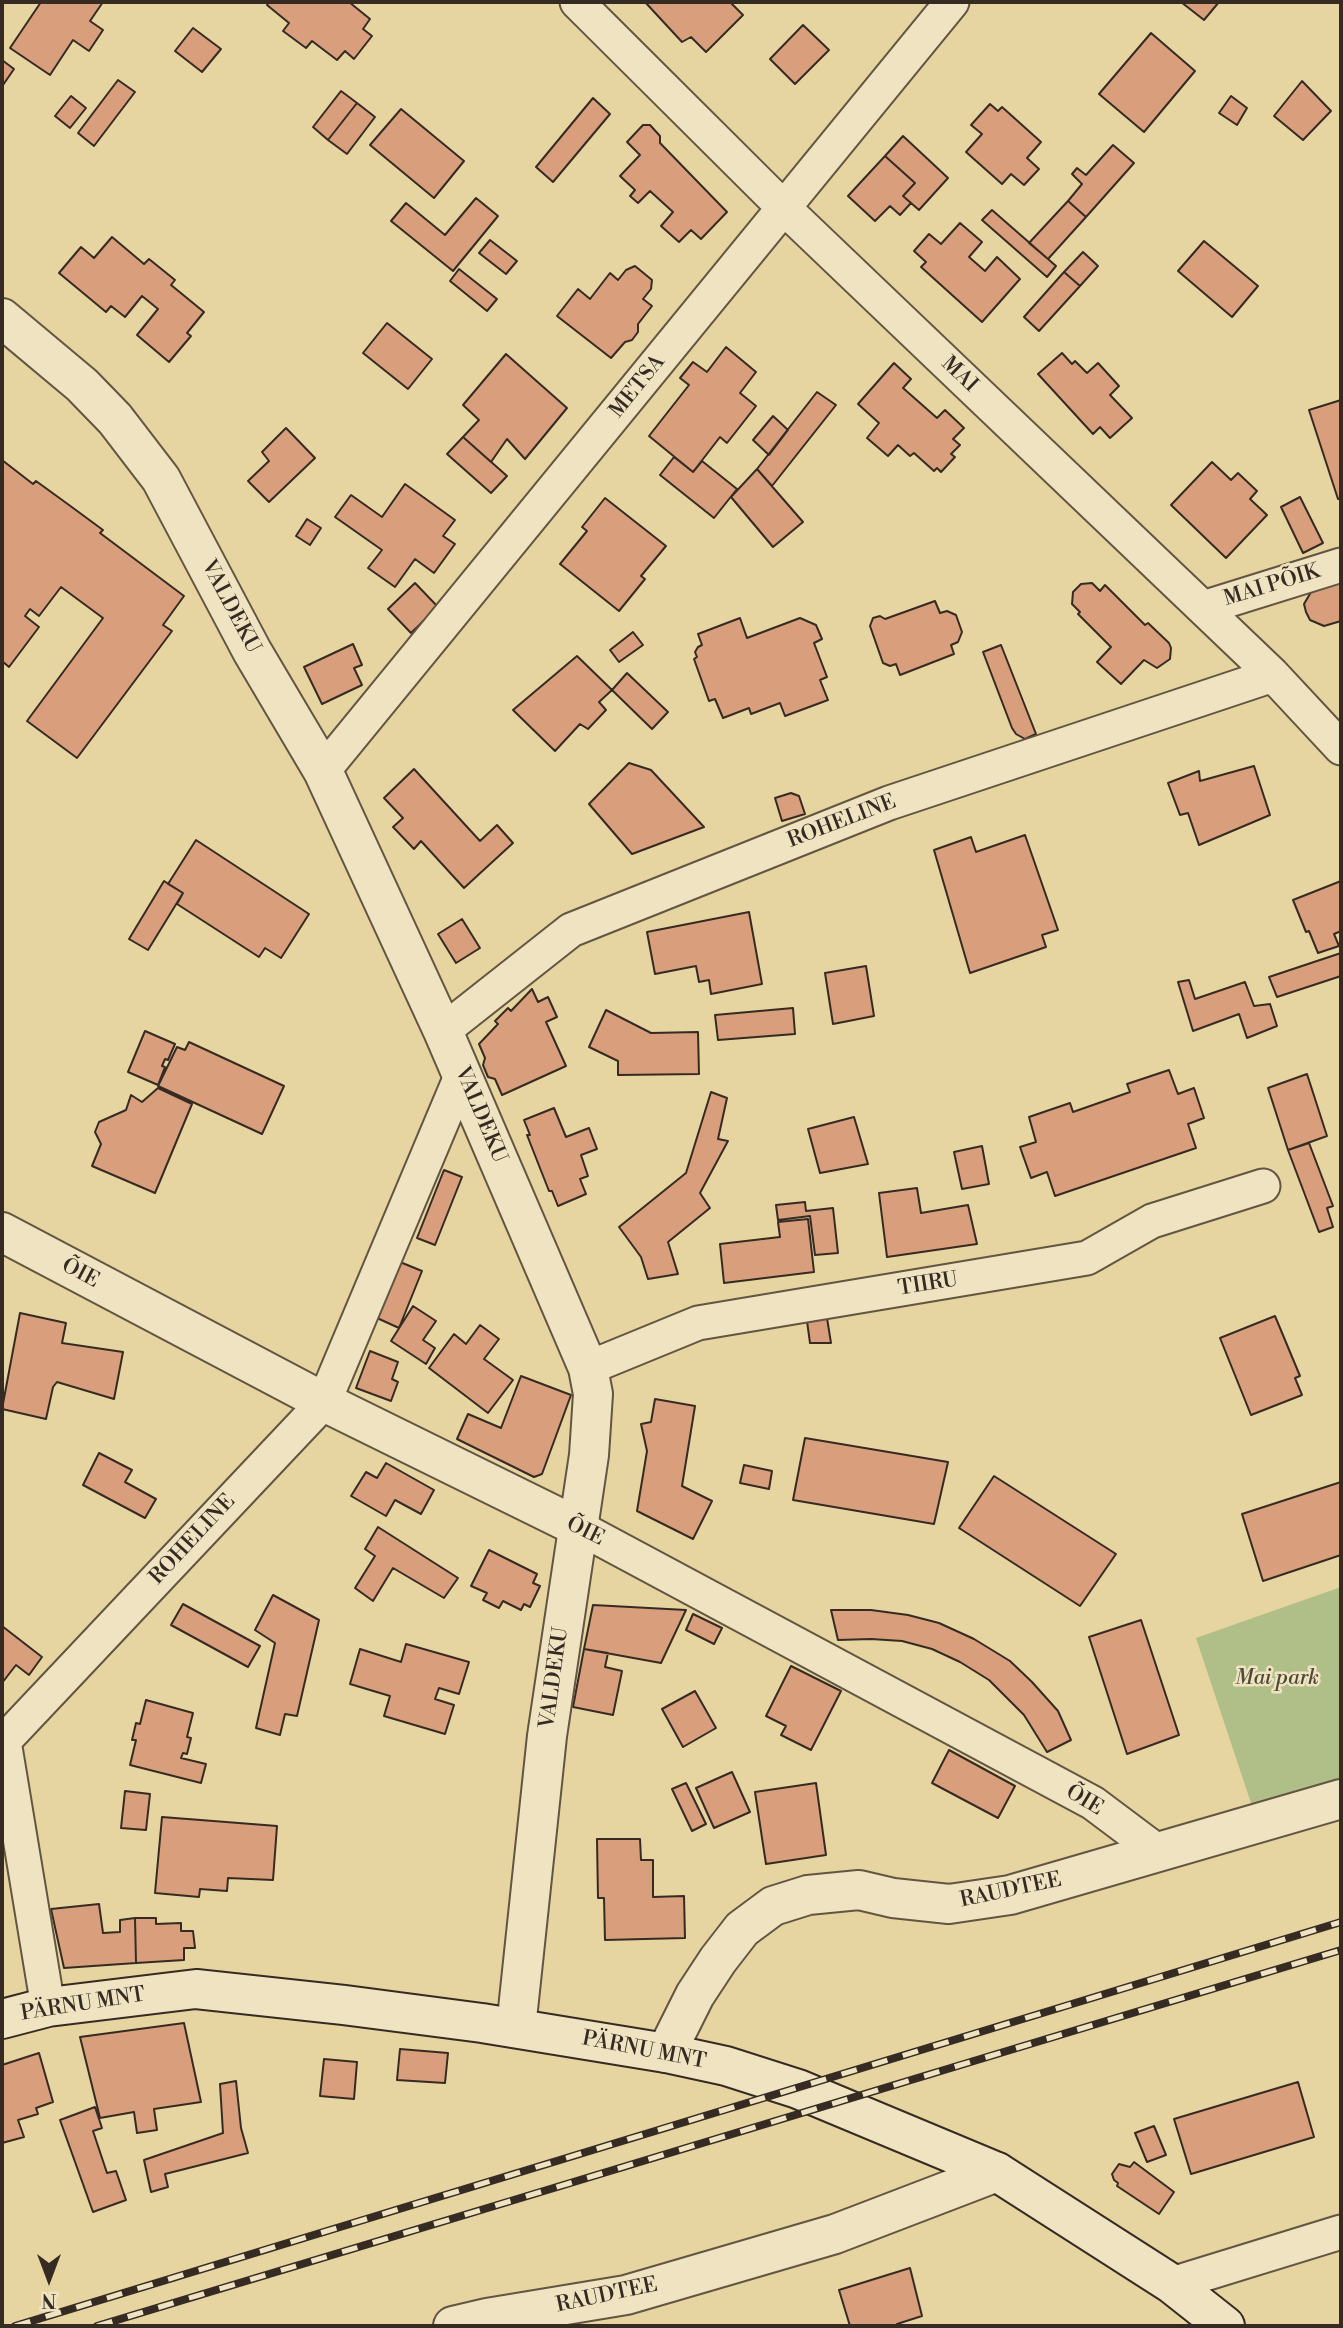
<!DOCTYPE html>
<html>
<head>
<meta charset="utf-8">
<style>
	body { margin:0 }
	#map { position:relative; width:1343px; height:2328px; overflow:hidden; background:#e6d4a1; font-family:"Libre Bodoni",serif }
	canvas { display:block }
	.frame { position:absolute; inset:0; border:4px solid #362b23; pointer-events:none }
	.north { position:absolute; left:14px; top:2244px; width:70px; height:70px; -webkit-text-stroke:5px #efe3c2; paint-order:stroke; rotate:180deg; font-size:19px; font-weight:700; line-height:28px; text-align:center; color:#362b23 }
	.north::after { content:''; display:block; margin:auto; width:24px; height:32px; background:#362b23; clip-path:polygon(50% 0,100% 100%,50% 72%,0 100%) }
</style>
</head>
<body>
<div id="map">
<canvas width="1343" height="2328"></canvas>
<div class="frame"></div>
<div class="north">N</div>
</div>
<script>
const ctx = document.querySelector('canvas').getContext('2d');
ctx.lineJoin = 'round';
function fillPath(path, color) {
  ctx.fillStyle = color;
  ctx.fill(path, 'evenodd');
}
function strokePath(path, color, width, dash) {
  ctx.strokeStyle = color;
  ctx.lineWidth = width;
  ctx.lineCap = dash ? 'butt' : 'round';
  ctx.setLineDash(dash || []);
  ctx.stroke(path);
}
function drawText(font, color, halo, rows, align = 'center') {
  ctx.font = font + ' "Libre Bodoni",serif';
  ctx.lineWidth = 5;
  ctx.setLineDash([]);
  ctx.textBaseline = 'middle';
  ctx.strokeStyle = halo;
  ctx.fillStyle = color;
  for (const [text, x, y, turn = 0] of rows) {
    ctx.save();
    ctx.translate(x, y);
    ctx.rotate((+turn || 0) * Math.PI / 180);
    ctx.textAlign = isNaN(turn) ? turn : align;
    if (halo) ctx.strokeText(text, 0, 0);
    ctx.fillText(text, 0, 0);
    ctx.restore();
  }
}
const green = new Path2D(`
	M1341,1587V1799L1258,1824L1196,1638Z`);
const building = new Path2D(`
	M41,2H103L90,21L103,30L89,51L73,40L50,75L10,48Z
	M269,2H349L370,19L363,29L372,36L354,59L345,51L337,60L312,41L306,48L283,31L289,23L267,5Z
	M645,2H730L743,15L706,52L691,37L682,42Z
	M1181,2H1219L1204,20Z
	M803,25L829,50L795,84L770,59Z
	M193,28L221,49L202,72L175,51Z
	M1151,33L1195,71L1144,132L1099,94Z
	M2,60L14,69L3,85L2,84Z
	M118,80L135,92L94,146L78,133Z
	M1302,81L1331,111L1303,140L1274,116Z
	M341,91L357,103L328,140L313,127Z
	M71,96L86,108L70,128L55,116Z
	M1231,96L1247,108L1237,125L1219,113Z
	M593,98L610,114L553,182L536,167Z
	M357,103L375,117L347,154L328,140Z
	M990,104L998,111L1002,107L1041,142L1027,158L1039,169L1024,185L1011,174L1002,184L966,152L982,134L971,125Z
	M401,109L464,161L434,198L370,145Z
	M643,125H650L660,136V143L727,212L701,239L691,230L679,242L661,226L673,212L650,191L638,203L630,196L635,190L620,176L640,155L627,142Z
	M903,136L948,178L919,210L903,196L915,183L885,156Z
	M1113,145L1134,163L1086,217L1068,201L1082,184L1072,174L1077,168L1086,175Z
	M885,156L915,183L903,196L911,203L900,215L890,206L875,221L848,196Z
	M476,198L498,216L453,271L391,221L406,203L445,235Z
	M1068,201L1086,217L1048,259L1029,243Z
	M992,210L1056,266L1047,277L982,220Z
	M960,223L982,242L969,257L985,271L997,257L1020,279L982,322L921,267L926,262L914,251L929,234L941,244Z
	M112,237L144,264L149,259L175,280L171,285L204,312L187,333L191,336L169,362L137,335L158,309L142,296L125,317L111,306L106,312L59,273L81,247L94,258Z
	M490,240L517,261L506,274L479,253Z
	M1204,241L1258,286L1232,317L1178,271Z
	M1083,252L1098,266L1080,286L1064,272Z
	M635,266L652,280L651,289L643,299L652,306L638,324V332L632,340L625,342L611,358L557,316L578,289L590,299L610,273L618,280L626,270Z
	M459,269L497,299L487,311L450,281Z
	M1064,272L1080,286L1039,331L1024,317Z
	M387,323L432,359L408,389L363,353Z
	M726,347L756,372L740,393L756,406L727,443L720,437L693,472L649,436L689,385L680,378L693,362L707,372Z
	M1062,353L1072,364L1075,361L1087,373L1098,363L1119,386L1110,395L1132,418L1110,438L1100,427L1093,434L1038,374Z
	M506,354L567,408L525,459L507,439L491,462L463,437L479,420L463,405Z
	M894,363L911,379L903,388L937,418L945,410L964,428L953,439L960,445L951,454L955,457L941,472L937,468L934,471L914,453L910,456L898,445L888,456L867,438L879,423L858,404Z
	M817,392L836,405L772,486L757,469Z
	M1341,400V498L1338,499L1309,410Z
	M773,416L788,430L769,455L753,440Z
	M286,428L315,458L269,502L248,481L269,461L262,452Z
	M463,437L507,476L491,493L447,454Z
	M674,457L693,472L702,461L737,489L714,518L660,475Z
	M2,460L33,484L36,481L69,505L103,530L100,533L184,596L163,625L172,631L77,758L27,721L103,618L61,587L39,616L30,609L25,616L39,627L9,667L2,661Z
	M1212,462L1231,480L1238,473L1257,491L1250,499L1267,515L1226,558L1171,505Z
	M757,469L803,522L773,547L731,497Z
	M405,484L455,520L443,536L455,544L434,573L415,559L395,587L368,568L382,550L335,517L351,495L382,517Z
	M1300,497L1323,543L1303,553L1281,507Z
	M605,498L666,546L641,576L645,579L619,611L560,564L587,531L582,527Z
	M307,519L321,528L310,545L296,536Z
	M1341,582V621L1324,626L1310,620L1306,612L1304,604L1311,592Z
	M415,583L438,607L411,633L388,609Z
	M1092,583L1100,591L1105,585L1145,625L1148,623L1169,643L1171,648L1170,659L1157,668L1144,660L1121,684L1097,662L1111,647L1078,614L1080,612L1072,604L1073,592L1081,584Z
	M935,601L940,613L947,611L956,615L962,632L958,642L951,645L954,654L900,675L896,664L890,666L883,663L870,626L873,618L880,616L885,619Z
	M740,618L747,638L800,618L816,625L822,639L814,643L827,677L820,680L828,700L785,716L780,703L751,714L749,708L723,718L715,699L709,701L694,659L697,657L695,652L698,647L702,645L698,634Z
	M633,632L643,645L619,662L610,650Z
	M353,644L362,665L354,668L362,685L322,704L304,667Z
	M1001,645L1036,734L1025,739L1016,734L1012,728L983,652Z
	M577,656L612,690L599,702L606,710L588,729L580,724L555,751L513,710Z
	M627,673L668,712L652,729L612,690Z
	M629,763L651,770L704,827L632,854L589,804Z
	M1254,766L1270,815L1199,845L1188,813L1180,815L1168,783L1199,771L1200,781Z
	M414,769L480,841L497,825L513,843L464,888L421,841L414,849L393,827L403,818L384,798Z
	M791,793L799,796L805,814L782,821L775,798Z
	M1025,835L1058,930L1042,935L1046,947L970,973L934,850L971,837L976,852Z
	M196,840L309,914L281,958L265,948L259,957L177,904L183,893L168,884Z
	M164,881L183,893L148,950L129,939Z
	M1341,881V931L1334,934L1339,946L1318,953L1309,931L1306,932L1293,900Z
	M749,912L762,984L711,994L709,980L699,982L696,966L655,974L647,932Z
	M462,919L480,948L456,963L438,934Z
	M1341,953V976L1277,997L1269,977Z
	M866,966L874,1016L833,1024L825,973Z
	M1189,980L1195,999L1245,982L1254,1006L1270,1004L1277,1026L1247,1038L1239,1014L1193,1031L1178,982Z
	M532,989L538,1002L548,997L557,1017L546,1022L566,1066L502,1095L495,1079L488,1077L483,1065L485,1058L479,1044L498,1024L495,1021L508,1008L511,1011Z
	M793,1008L795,1034L718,1040L715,1015Z
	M606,1010L651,1033L698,1032L699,1074L618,1075V1061L589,1047Z
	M145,1031L175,1044L168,1060L165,1059L162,1066L165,1067L158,1085L128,1072Z
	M189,1042L284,1086L262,1134L158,1086L177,1047L185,1050Z
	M1169,1070L1178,1094L1194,1088L1204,1118L1188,1124L1196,1148L1055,1196L1047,1172L1031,1178L1020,1147L1036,1142L1029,1117L1070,1103L1073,1112L1130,1092L1127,1084Z
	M1307,1074L1327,1136L1288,1150L1268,1088Z
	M158,1088L192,1104L155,1193L92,1166L101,1144L95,1132L99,1122L126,1110L131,1095L142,1102Z
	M711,1092L727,1098L718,1139L728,1141L700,1193L710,1208L668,1242L678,1274L648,1279L641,1257L619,1227L686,1173Z
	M554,1108L566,1137L589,1128L597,1149L581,1155L588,1176L580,1179L586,1194L558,1206L552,1191H549L527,1135H530L524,1120Z
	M854,1117L868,1164L820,1173L808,1129Z
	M1309,1143L1333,1206L1327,1208L1333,1227L1319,1232L1288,1150Z
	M982,1146L989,1184L962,1189L954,1152Z
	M444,1170L462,1177L435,1245L417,1238Z
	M917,1188L921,1213L968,1205L977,1244L887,1257L879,1193Z
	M805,1202L806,1211L833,1208L838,1253L815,1255L810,1216L778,1220L776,1205Z
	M808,1219L814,1272L724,1283L720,1244L780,1237L778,1222Z
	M400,1262L422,1271L399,1328L377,1318Z
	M413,1306L436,1321L423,1340L435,1348L426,1364L391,1341Z
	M20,1313L66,1323L62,1343L123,1352L114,1399L57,1382L53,1387L46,1419L2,1409Z
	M1275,1316L1300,1376L1295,1378L1302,1395L1251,1415L1220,1338Z
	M827,1318L831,1343H810L807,1321Z
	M480,1325L499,1339L484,1359L513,1380L488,1413L429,1368L454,1334L466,1344Z
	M370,1351L398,1362L392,1379L398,1382L391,1401L356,1388Z
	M521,1376L571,1395L542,1474L534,1477L457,1439L468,1414L501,1428Z
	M655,1399L695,1406L682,1486L712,1501L693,1539L637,1511L647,1451L641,1424L651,1422Z
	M805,1438L948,1462L934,1524L793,1500Z
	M99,1453L132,1470L125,1482L156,1499L145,1518L83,1485Z
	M386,1463L434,1490L421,1514L395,1500L386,1516L351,1496L366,1472L377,1478Z
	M744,1465L772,1471L769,1489L740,1483Z
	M994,1476L1116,1554L1080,1606L959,1528Z
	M1341,1482V1555L1263,1581L1242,1514Z
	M378,1527L458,1578L444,1598L393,1568L373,1601L355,1588L375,1556L365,1549Z
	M489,1550L537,1574L533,1583L540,1586L530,1607L524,1604L521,1610L503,1601L499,1608L483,1600L487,1593L471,1586Z
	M273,1595L319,1620L297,1716L285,1714L280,1735L256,1728L275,1643L255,1630Z
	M183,1604L260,1646L248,1667L171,1625Z
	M593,1605L686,1610L661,1663L584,1649Z
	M831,1610H871L908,1615L939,1623L974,1639L1010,1661L1032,1682L1058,1711L1071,1740L1047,1752L1024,1715L989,1680L960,1662L932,1649L902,1641L871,1639L838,1640Z
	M693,1614L722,1628L714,1644L686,1630Z
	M1141,1620L1179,1735L1127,1754L1089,1637Z
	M2,1626L42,1657L29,1675L16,1665L2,1683Z
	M406,1644L469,1662L459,1694L439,1688L435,1699L454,1705L445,1734L384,1716L390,1696L350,1684L360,1649L401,1662Z
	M584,1649L608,1653L605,1667L622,1671L613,1715L573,1707Z
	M791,1666L841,1691L811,1750L781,1735L786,1726L766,1716Z
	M695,1691L716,1728L683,1747L662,1709Z
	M146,1700L193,1713L187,1737L191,1738L187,1754L183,1753L181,1758L206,1764L201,1783L130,1765L136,1740H132L136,1723L140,1724Z
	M949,1750L1015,1786L998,1818L932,1783Z
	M732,1772L750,1812L714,1828L696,1788Z
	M686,1783L706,1824L692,1831L672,1789Z
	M816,1783L826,1855L766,1864L755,1792Z
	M125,1791L150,1794L146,1830L121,1828Z
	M162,1817L277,1826L273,1880L228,1878L227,1891L200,1889L199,1897L155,1893Z
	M597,1839H640L641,1860H653V1897L684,1896L685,1938L605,1940L604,1898H598Z
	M99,1904L103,1933L120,1932V1920L135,1918L136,1963L64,1968L51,1909Z
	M135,1918H156V1924L181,1923V1931H193L195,1948H184V1960L136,1963Z
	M184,2023L201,2102L154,2109L157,2130L137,2133L134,2112L100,2118L80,2037Z
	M400,2049L448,2053L445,2083L397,2080Z
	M39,2053L53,2102L36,2108L38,2114L18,2120L24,2137L2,2143V2065Z
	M324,2059L357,2062L354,2099L320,2096Z
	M236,2081L241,2128L248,2153L165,2174L168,2187L151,2192L144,2160L223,2133L220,2084Z
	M1298,2082L1314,2137L1191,2174L1174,2119Z
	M95,2107L102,2128L93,2131L107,2173L116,2171L126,2200L93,2212L60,2120Z
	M1154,2126L1166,2155L1147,2162L1135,2133Z
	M1134,2162L1174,2192L1159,2214L1117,2186L1118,2183L1114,2180L1112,2174L1119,2164L1130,2167Z
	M910,2268L922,2316L897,2324L898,2326H850L839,2290Z`);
const minor = new Path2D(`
	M577,2L784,208L1273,675L1341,748
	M1203,608L1341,565
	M323,771L952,2
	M443,1031L571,930L889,803L1273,675
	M588,1368L698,1323L1087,1258L1152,1221L1263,1186
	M578,1527L1093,1803L1157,1851
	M48,2007L4,1741L324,1402L462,1074
	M1172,2284L1341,2232`);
const tertiary = new Path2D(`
	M2,318L82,385L115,419L161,479L252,651L323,771L443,1031L588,1368L593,1394L589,1455L547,1736L516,2028
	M2,1232L324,1402L578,1527
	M666,2053L695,1995L718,1960L742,1929L773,1906L808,1895L859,1890L893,1898L949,1904L1010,1895L1341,1799
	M453,2326L487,2318L626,2295L835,2234L997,2172`);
const secondary = new Path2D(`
	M2,2019L48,2007L196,1989L344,2005L482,2023L666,2053L726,2066L798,2089L997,2172L1172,2284L1225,2326`);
const rail = new Path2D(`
	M15,2326L1341,1922
	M97,2326L1341,1950`);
const streetNames = [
	["MAI",959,375,44],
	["METSA",638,387,-51],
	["MAI PÕIK",1272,586,-17],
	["VALDEKU",230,607,62],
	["ROHELINE",842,822,-21],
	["VALDEKU",480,1115,67],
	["ÕIE",80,1274,28],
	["TIIRU",928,1285,-9],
	["ÕIE",585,1532,26],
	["ROHELINE",193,1540,-47],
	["VALDEKU",555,1678,-82],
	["ÕIE",1084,1801,31],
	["RAUDTEE",1011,1891,-12],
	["PÄRNU MNT",83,2005,-9],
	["PÄRNU MNT",644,2051,11],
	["RAUDTEE",607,2296,-12]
];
const parkNames = [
	["Mai park",1277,1679]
];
fillPath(green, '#b0be88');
fillPath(building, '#d99f7c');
strokePath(building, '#362b23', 2);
strokePath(minor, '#625542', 37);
strokePath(tertiary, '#625542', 42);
strokePath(secondary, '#362b23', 42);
strokePath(minor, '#efe3c2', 33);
strokePath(tertiary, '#efe3c2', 38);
strokePath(secondary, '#efe3c2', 38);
strokePath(rail, '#362b23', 8);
strokePath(rail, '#efe3c2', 5, [16]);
drawText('21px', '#362b23', '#efe3c2', streetNames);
drawText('italic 21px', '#4e4837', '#efe3c2', parkNames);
</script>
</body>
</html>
